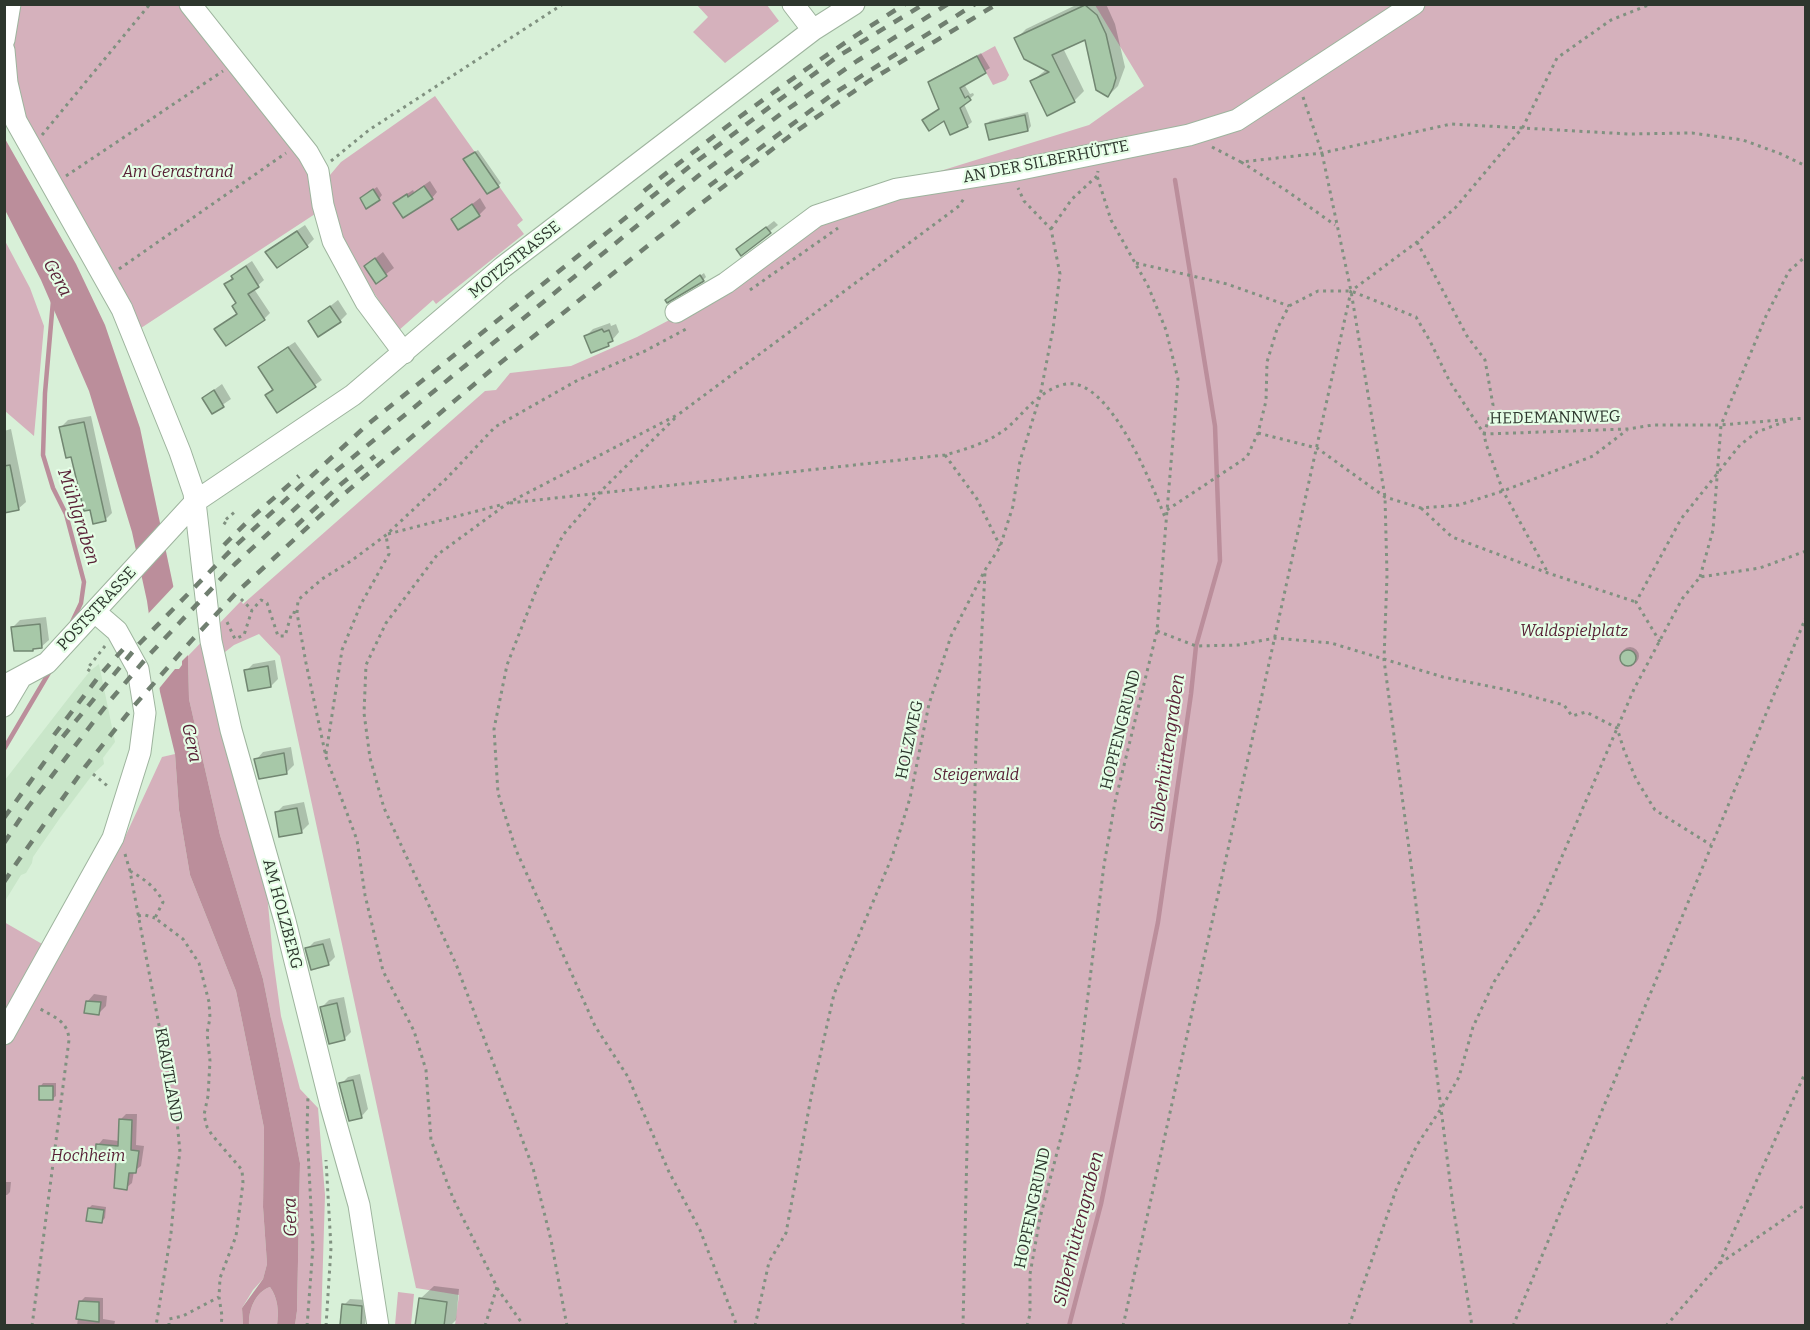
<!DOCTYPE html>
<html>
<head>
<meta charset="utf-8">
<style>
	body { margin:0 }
	#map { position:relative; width:1810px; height:1330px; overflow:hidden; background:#d8f0d8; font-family:Bitter,serif }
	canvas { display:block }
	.frame { position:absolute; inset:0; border:6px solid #2d362d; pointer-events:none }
</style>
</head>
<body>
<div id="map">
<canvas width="1810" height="1330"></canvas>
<div class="frame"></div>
</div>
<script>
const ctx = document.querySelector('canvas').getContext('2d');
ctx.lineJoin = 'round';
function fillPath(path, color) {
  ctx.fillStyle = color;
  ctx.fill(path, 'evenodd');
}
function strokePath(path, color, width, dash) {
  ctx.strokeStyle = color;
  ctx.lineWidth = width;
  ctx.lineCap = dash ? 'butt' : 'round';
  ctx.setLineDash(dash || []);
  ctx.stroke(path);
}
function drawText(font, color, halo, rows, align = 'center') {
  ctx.font = font + ' Bitter,serif';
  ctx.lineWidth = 4.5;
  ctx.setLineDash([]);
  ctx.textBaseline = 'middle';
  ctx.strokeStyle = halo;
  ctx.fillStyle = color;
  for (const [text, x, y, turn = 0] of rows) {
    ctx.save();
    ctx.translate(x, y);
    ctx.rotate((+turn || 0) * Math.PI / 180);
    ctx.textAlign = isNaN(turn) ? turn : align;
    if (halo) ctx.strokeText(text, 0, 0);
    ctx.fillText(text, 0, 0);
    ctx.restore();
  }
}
const built = new Path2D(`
	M99,664L115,742L103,758L104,764L93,774L60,818L33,857L32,863L26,873L21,875L5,901V780L74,691L90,671Z`);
const green = new Path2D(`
	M20,5H181L309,171L315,214L141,328L21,117L11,43Z
	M697,5H767L779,21L725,63L693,32L708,17Z
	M1095,5H1805V1325H455L459,1295L416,1288L280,656L259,634L234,645L207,666L267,893L273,958L281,1016L300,1089L318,1108L325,1195L321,1325H295L297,1311L300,1163L263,979L220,835L189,699L188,656L241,601L243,604L485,391L496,390L510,373L571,366L637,337L677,316L853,198L1089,125L1144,86Z
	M995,46L1009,75L1006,80L993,85L977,56Z
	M435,96L523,220L517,225L524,234L436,304L433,300L398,331L339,237L328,185L330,175L341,162Z
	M4,239L30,288L44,326L34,436L5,411Z
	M175,754L179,810L190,875L236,991L264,1128L263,1207L267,1264L263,1279L253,1290L242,1308L243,1325H5L4,922L56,952L112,853L119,850L162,757Z
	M270,1287C278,1298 279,1312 277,1325H249C248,1311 255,1292 270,1287Z
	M398,1292L414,1294L411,1325H395Z`);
const water = new Path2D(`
	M4,137L76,264L105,325L140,428L188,656L189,699L220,835L263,979L300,1163L297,1311L295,1325H277C279,1312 278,1298 270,1287C255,1292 248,1311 249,1325H243L242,1308L263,1279L267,1264L263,1207L264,1128L236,991L190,875L179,810L175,754L160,692L147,601L132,532L89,391L41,280L5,210Z`);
const pier = new Path2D(`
	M176,584L191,652L182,661V665L179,669H175L157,691L146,616Z`);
const shadow = new Path2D(`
	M1078,4H1106L1115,24L1125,67L1118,86L1108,96L1086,38L1063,48L1084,91L1074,101L1032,81L1047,69L1016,39L1026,29Z
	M981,53L990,68L964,84L970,94L973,93L974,95L964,104L972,122L967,126L940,108L930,83L934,78Z
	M1028,112L1031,126L1028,130L987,124L990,121Z
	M478,150L501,183L498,186L468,156Z
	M430,181L437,192L432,198H401L413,190L414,192Z
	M377,187L382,195L379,199L365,195Z
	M480,198L486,208L479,215L453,219Z
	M774,221L778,225L741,254L738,249Z
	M305,225L314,239L307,246L267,252L275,245Z
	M383,252L394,268L377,281L366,266Z
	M252,261L264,280L254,289L270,313L264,319L216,329L238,313V302L226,285L238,270Z
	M704,273L706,277L703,280L668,301L667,300L670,297Z
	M338,300L347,314L340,321L310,322Z
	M610,323L611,326L616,324L619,332L608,345L586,336L593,329Z
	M295,342L322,380L278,411L267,395L274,388L260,367L266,361Z
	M222,384L231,399L212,412L203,398Z
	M91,416L112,513L105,520L72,455L61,427L68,420Z
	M11,429L26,502L18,509L4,512V431Z
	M46,617L49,640L41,647L13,627L20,620Z
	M1621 656a9 9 0 1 1 18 0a9 9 0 1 1-18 0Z
	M275,660L278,679L271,686L246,671L253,664Z
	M291,747L294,765L286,773L256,760L263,752Z
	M304,802L309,824L301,832L276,813L283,806Z
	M330,938L335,957L328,964L307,949L314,942Z
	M94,994L107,996L106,1006L99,1013L87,1002Z
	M344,997L351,1032L344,1039L321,1008L329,1000Z
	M360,1074L368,1109L361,1117L341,1084L348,1077Z
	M43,1083H56V1096L52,1099L40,1087Z
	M126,1114H137L136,1145L144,1146L141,1166L134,1171L132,1183L126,1188L117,1157L98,1145L103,1139L119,1141L120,1120Z
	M4,1182H11L10,1192L7,1195H4Z
	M92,1205L106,1207L105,1218L102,1221L89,1208Z
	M434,1286L459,1289L456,1320L450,1326H417L420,1299Z
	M85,1297L103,1298V1319L115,1321L114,1326H77L80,1302Z
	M350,1299L367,1300L365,1326H342L344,1305Z`);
const stream = new Path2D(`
	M53,301L45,393L43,455L53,488L66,514L84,582L81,603L72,622
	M4,749L50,671
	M1069,1326L1101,1204L1158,922L1191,694L1196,646L1220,561L1215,426L1175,180`);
const building = new Path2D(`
	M1085,5L1097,15L1106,34L1116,78L1113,88L1108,97L1096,90L1085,40L1052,55L1075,102L1047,116L1030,81L1049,72L1024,59L1014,38Z
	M977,56L986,73L960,88L965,98L968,96L971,100L960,108L968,127L950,135L944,121L929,131L922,120L939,109L928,82Z
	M1025,115L1028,131L989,140L985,124Z
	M475,152L499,187L487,194L463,159Z
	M424,186L433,199L403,218L393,203L407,194L408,197Z
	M373,189L380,200L366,209L360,198Z
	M472,204L480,216L458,230L451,219Z
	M766,227L771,233L741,256L736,249Z
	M297,231L308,247L277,268L265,252Z
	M375,258L387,276L376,284L364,266Z
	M246,266L259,287L248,294L265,320L226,346L214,329L237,314L232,306L236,303L224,284L233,279L231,276Z
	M700,275L704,281L667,303L665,300Z
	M330,306L341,322L318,337L308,321Z
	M602,329L604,332L609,330L613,341L608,343L609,346L591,353L584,336Z
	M288,347L316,387L277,413L265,395L273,390L258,367Z
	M214,390L224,407L212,414L202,398Z
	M84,422L106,521L93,524L90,510L84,511L71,457L66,458L59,427Z
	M10,465L19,510L4,513V466Z
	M40,624L42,648L33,649V651H14L11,627Z
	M1620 658a8 8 0 1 1 16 0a8 8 0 1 1-16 0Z
	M268,666L271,687L248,691L244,670Z
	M284,753L287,774L259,779L254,759Z
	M297,808L302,833L279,837L275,812Z
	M323,944L329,965L311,970L305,948Z
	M86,1001L101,1002L99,1015L84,1013Z
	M337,1003L345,1040L329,1044L320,1007Z
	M353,1080L362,1118L349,1121L339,1083Z
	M39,1086H53V1100H39Z
	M119,1119L132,1120L131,1150L139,1151L136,1173H129L127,1190L114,1188L116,1159L95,1157L96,1144L118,1146Z
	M88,1208L104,1210L102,1223L86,1221Z
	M419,1298L447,1302L444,1326H415Z
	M79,1301L99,1302V1322L76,1319Z
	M342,1304L362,1306L361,1326L340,1325Z`);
const path = new Path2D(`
	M1303,97L1322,153L1351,291L1385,497L1387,575L1384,660L1410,856L1453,1206L1472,1326
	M42,135L150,4
	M1212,147L1241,162L1322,153L1451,124L1629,134L1692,133L1743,140L1781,154L1806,166
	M331,161L369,130L563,4
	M1241,162L1287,191L1335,225
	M66,176L223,71
	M1051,229L1072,199L1097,176
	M1417,242L1467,336L1485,360L1493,405L1484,434L1486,444L1503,491L1548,573
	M1136,263L1227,284L1289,306
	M119,269L286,153
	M750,290L838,228
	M675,418L600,492L563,535L539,583L507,665L494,729L498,793L516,850L565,959L595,1026L628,1077L669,1172L700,1230L737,1326
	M1258,433L1317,448L1385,497L1421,508L1459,505L1503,491L1593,456L1627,430
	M945,455L977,499L1000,546
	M510,503L945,455C963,450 984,444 1000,433C1016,423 1026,406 1041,396C1050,389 1063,382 1075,384C1115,392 1151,483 1165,517
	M1421,508L1452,537L1548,573L1636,602
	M1167,510L1247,457L1258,433L1266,401L1267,362L1277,329L1289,306L1318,291H1351L1416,317L1430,341L1450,382L1484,434L1628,429L1653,425H1721L1792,419
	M226,524L223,522L237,510
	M388,534L504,504
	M1700,577L1713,530L1721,425L1766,316L1789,271L1806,256
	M241,599L252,610
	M227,622L235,639L244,635L252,610L261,600L267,603L278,636H285L292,612L297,613
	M1157,631L1196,646L1238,645L1275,638L1331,643L1443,677L1503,689L1564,705L1572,716L1586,712L1617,728L1624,750L1636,779L1655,810L1711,845
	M1660,642L1636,602L1681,519L1740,445L1757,432L1792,419L1806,418
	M90,671L87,669L105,646
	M326,754L342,650L361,604L389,554L386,535
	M93,774L110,788
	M125,854L130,871L177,1121L180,1152L176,1179L171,1233L156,1326
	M130,871C143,878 157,888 163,902L155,918L183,939L199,963L209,1002L210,1018L207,1033L210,1061L208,1096L204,1115L207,1127L212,1135L242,1170L243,1183L236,1236L220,1278L219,1297L222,1316L221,1326
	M138,916L145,915L155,918
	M1719,1264L1806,1071
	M497,1288L524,1326
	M32,1326L69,1040C68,1020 53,1017 37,1007
	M169,1326V1319L183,1316L219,1297
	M307,1326L313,1247L307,1130L308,1094
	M326,1326L331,1248L326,1160
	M485,1326L497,1287L453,1198L431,1140L426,1070L414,1031L383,971L365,895L357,840L326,757L306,663L297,613L298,600L322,579L351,561L386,535L447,478L495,427L578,380L645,351L688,328
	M567,1326L551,1240L533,1168L456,964L384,808L370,758L364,713L366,665L386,623L437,555L508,503L679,414L959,206L965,197
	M755,1326L769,1262L786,1233L812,1092L834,994L892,857L910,798L929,704L951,636L985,570L1000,547L1013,506L1020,461L1040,396L1053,329L1060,274L1051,229L1024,201L1018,188
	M963,1326L976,744L985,572
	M1027,1326L1030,1314V1274L1040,1218L1079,1068L1104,865L1115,802L1157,631L1178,379L1166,330L1148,286L1111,220L1097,176L1098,171
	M1123,1326L1351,291L1417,242L1456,207L1523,127L1557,58L1611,20L1651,4
	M1349,1326L1397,1187L1417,1145L1442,1107L1459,1077L1473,1027L1494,982L1539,910L1634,689L1682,599L1700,577L1760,568L1806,551
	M1513,1326L1806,617
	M1666,1326L1719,1264L1806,1204`);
const minor = new Path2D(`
	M190,4L308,153L318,171L323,205L333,241L366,302L404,353
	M793,4L813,30
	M4,40L10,4
	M4,50L7,83L16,121L122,309L180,452L194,493L211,641L231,730L285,921L331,1106L359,1205L378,1326
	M676,312L726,283L816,216L897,189L1011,171L1189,135L1237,120L1414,4
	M4,686L47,663L196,501L353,395L503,267L813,30L854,4
	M4,706L20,679
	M4,1034L113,838L140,752L145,713L138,669L117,631L95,612`);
const rail = new Path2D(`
	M709,186L833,94L975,4
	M644,191C727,124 814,61 905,4
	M296,526L340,485L375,456
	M224,545L250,519L299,476
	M54,735L100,675L126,646
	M4,818L61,739L139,644L232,549L367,425L689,167L837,57L924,4
	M4,843L28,807L108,703L149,655L235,564L336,471L698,176L782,113L857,61L948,4
	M4,882L18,861L85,767L133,707L192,640L237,592L344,494L490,371L698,206L795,132L869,81L997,4`);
const streetNames = [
	["AN DER SILBERHÜTTE",1046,162,-11],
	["MOTZSTRASSE",515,260,-39],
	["HEDEMANNWEG",1555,418,-1],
	["POSTSTRASSE",97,609,-47],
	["HOPFENGRUND",1121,730,-76],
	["HOLZWEG",910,740,-78],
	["AM HOLZBERG",282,914,75],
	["KRAUTLAND",168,1075,80],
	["HOPFENGRUND",1033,1208,-78]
];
const parkNames = [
	["Am Gerastrand",178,173],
	["Waldspielplatz",1574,632],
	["Steigerwald",976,776],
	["Hochheim",88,1157]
];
const waterNames = [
	["Gera",57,278,61],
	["Mühlgraben",78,517,72],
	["Gera",191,743,78],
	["Silberhüttengraben",1168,753,-82],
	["Gera",291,1217,-91],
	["Silberhüttengraben",1079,1229,-76]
];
fillPath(built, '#c9e6c9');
fillPath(green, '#d5b1bc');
fillPath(water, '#bb8e9b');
fillPath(pier, '#d8f0d8');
fillPath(shadow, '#0003');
strokePath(stream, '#bb8e9b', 4.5);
fillPath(building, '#a7c8a8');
strokePath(building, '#728772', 1.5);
strokePath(minor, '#9eb49e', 23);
strokePath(path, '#809180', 3, [3, 4.5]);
strokePath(minor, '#fff', 21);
strokePath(rail, '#707f70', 4.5, [10, 10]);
drawText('16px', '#2d362d', '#e5fee6', streetNames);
drawText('italic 16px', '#571e34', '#e5fee6', parkNames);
drawText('italic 18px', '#581f35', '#e5fee6', waterNames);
</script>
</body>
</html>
